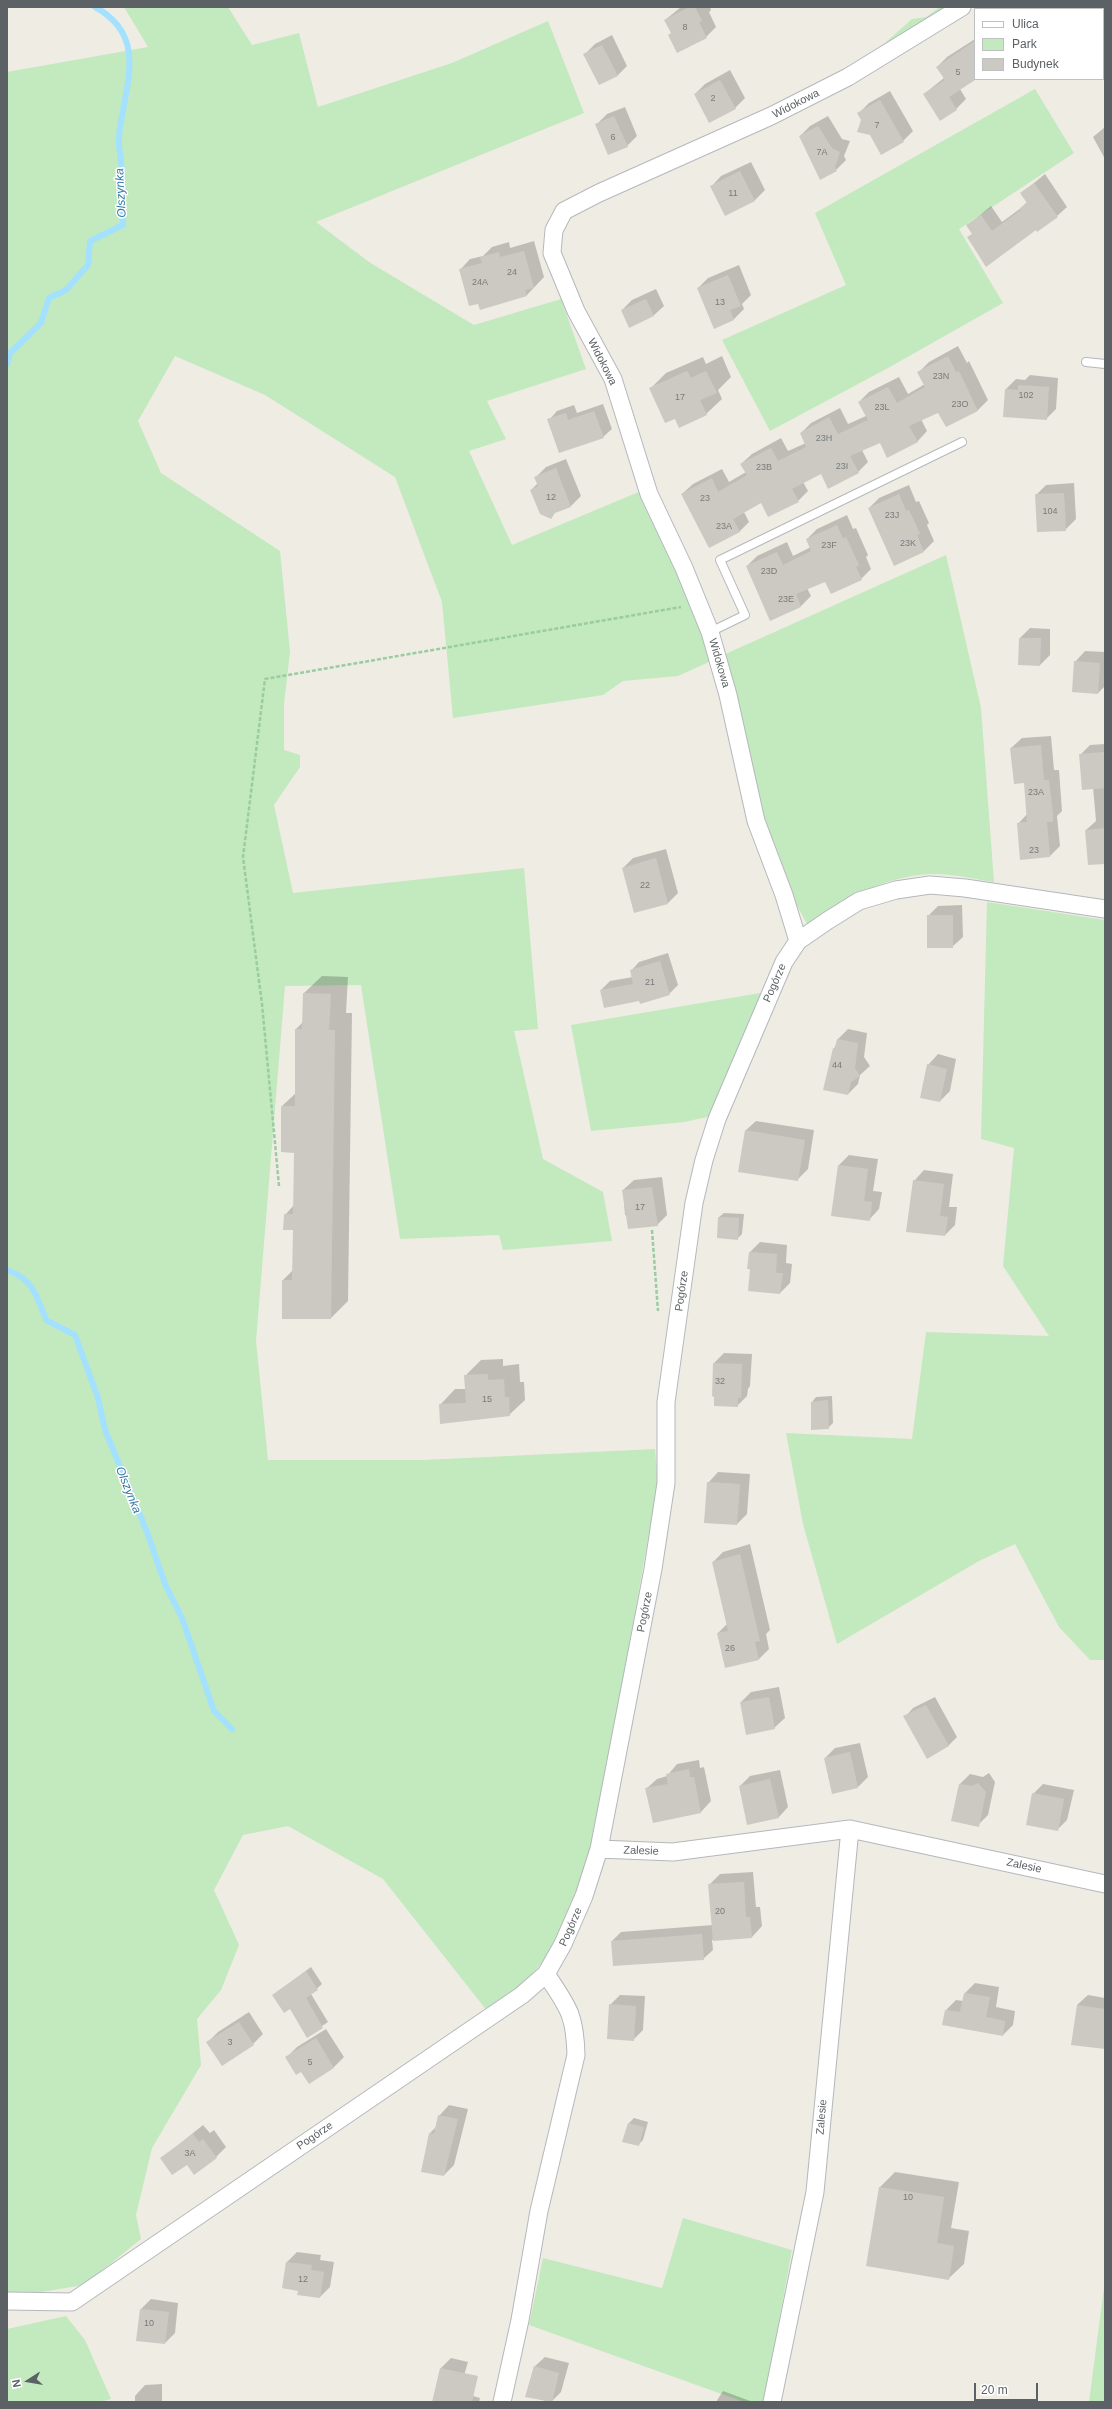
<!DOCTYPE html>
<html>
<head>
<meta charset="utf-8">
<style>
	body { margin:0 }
	#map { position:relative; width:1112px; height:2409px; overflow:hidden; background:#efece4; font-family:Arial,sans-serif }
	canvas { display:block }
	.frame { position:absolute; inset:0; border:8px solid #5c6165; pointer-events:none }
	.legend { position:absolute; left:974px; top:8px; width:130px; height:72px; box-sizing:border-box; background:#fff; border:1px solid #bec0c1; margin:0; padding:5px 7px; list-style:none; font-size:12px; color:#5c6165 }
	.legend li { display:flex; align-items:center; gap:8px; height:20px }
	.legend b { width:20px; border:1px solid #bec0c1 }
	.north { position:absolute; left:8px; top:2361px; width:40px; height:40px; -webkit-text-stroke:3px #fff; paint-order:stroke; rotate:258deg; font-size:11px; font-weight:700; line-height:16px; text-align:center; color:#5c6165 }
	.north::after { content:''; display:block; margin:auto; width:14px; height:18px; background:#5c6165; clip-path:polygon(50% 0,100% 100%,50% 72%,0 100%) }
	.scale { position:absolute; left:974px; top:2383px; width:64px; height:18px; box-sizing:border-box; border:2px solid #5c6165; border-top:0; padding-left:5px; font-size:12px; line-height:14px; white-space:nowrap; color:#5c6165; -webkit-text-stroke:3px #fff; paint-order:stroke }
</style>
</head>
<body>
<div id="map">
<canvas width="1112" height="2409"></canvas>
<div class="frame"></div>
<ul class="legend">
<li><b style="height:5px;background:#fff"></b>Ulica</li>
<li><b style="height:11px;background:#c3e9be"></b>Park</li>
<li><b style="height:11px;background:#ccc9c3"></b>Budynek</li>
</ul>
<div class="north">N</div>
<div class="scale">20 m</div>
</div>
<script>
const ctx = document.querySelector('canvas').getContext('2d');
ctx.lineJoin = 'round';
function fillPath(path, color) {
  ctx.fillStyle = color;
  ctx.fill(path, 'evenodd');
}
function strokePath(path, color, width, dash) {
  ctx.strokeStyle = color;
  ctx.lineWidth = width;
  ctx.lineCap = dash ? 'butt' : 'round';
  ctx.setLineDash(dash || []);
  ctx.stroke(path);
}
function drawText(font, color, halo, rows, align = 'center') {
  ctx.font = font + ' Arial,sans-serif';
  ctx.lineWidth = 3;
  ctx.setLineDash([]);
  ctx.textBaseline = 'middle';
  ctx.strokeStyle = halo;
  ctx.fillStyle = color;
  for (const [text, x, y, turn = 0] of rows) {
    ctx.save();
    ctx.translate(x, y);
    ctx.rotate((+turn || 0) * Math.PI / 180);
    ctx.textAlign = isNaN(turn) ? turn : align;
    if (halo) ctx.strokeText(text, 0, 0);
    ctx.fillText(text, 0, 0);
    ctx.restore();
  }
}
const green = new Path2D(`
	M124,7H228L252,45L299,33L318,107L452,63L548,21L584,113L316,222L369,262L474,325L561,299L586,369L487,401L506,439L469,451L512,545L641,491L696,613L711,661L678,676L623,681L603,695L453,718L442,602L395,477L265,395L175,356L138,421L161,473L280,551L290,652L284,704V750L300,755V767L274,805L293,893L524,868L538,1029L514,1031L543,1159L603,1192L612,1241L503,1250L499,1235L400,1239L361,985L285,986L256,1341L268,1460H423L655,1449L658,1482L597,1827L571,1909L544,1960L526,1982L488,2012L383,1879L288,1826L243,1835L214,1890L239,1945L221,1990L197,2019L201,2065L152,2148L136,2215L141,2239L84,2285L11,2297L7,2296V72L148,47Z
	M940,7H953L868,58L912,19L926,17Z
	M1035,89L1074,153L959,229L1003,303L888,368L770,431L722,340L846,285L815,213Z
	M946,555L981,708L994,882C974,879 951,873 930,874C880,877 848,900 807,924L787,887L770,842L721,656Z
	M987,902L1105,920V1660H1090L1059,1627L1015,1544L979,1561L837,1644L803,1524L786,1433L912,1439L926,1332L1049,1336L1003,1266L1014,1148L981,1139Z
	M766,992L712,1116L684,1122L591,1131L571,1025Z
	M683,2218L792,2250L764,2402H744L529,2325L543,2258L662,2288Z
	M1105,2280V2402H1089Z
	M66,2316L85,2340L111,2399L99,2402H7V2329Z`);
const shadow = new Path2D(`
	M681,7H710L711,10L709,12L716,27L706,37L672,33L665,20Z
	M612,35L627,66L617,76L585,54L595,44Z
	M975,39V79L960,89L966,99L956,109L924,94L944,78L937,67L947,57Z
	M730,70L745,98L735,108L695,94L705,84Z
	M890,91L913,131L903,141L862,120L859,113L869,103Z
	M625,107L637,136L627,146L597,124L607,114Z
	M828,116L842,139L850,141L844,156L846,160L836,170L800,136L810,126Z
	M1105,127V159L1093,137Z
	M751,162L765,190L755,200L725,215L711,187L721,176Z
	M1045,174L1067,207L1057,216L1036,228L968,238L973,233L968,225L991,206L1002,222L1021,208L1028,201L1022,193Z
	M534,241L544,277L527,295L460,270L470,259L483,256L492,247L509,242L510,248Z
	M739,265L751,295L742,304L744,309L734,319L714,328L698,288L708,278Z
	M656,289L664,306L653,316L622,310L632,300Z
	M958,346L967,363L969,361L988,400L978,410L947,426L939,411L921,419L927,431L917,442H880L862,450L868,462L858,472L821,473L803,482L808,491L798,501L761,502L744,512L749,522L739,532L682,494L693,484L722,469L729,482L746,472L741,464L752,454L781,438L788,451L806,443L801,433L811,423L840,408L848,424L866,416L859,402L869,392L899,377L908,394L925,384L919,372L929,362Z
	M722,356L731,377L718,390L722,399L706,414L675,418L650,389L666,373L703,357L706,364Z
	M1030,375L1058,378L1056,409L1046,419L1006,389L1016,379L1025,380Z
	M603,404L612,429L603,437L549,420L557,411L574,405L577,413Z
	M566,459L581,496L571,506L557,511L531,490L538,483L536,477L546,467Z
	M1074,483L1076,519L1065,530L1036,495L1046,485Z
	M909,485L916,502L919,501L929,523L927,525L934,541L924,551L894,564L869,508L879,498Z
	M847,515L853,529L856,528L868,555L866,557L871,569L861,579L826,581L807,588L811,596L801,606L771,620L747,566L757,556L787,542L793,556L811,547L807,539L817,529Z
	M1030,628L1050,629V655L1040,665L1020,638Z
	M1085,651L1105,652V686L1098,693L1075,662Z
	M1051,736L1054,770H1059L1062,811L1057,816L1060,846L1050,856L1018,824L1027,814L1025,782L1011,748L1022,738Z
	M1105,744V863L1086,830L1096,821L1095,809L1093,788L1080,755L1090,745Z
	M666,849L678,893L668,903L623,868L633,858Z
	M962,905L963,937L952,947L928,916L938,906Z
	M668,953L678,985L669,994L640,1000L601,990L610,981L633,977L631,971L639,962Z
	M322,976L348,977L346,1013H352L348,1301L331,1318L283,1280L293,1270L294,1229L285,1215L294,1205L295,1152L282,1106L296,1093V1029L303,1022L304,993Z
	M848,1029L867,1033L864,1057L870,1066L860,1075L858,1084L848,1094L825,1089L834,1049L838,1039Z
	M938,1054L956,1059L950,1091L940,1101L928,1065Z
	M756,1121L814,1130L808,1169L798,1179L745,1131Z
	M849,1155L878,1159L873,1191L882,1192L879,1209L869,1220L839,1165Z
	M924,1170L953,1174L949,1207H957L955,1225L945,1235L914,1181Z
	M662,1177L667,1215L657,1225L625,1215L623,1190L634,1180Z
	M724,1213L744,1214L742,1234L737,1239L719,1217Z
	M760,1242L787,1245L786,1263L792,1264L790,1283L780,1293L748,1268L750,1252Z
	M724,1353L752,1354L750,1386L748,1389L747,1396L737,1406L715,1396L714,1363Z
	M503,1359V1366L519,1364L520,1382H524L525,1400L509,1415L440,1405L455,1389H466L465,1376L481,1360Z
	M832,1396L833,1423L828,1428L812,1402L816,1397Z
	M718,1472L750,1474L747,1514L737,1524L708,1483Z
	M750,1544L770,1630L766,1634L769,1649L759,1659L718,1633L727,1624L713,1562L723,1552Z
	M779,1687L785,1718L774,1728L741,1702L751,1692Z
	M935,1697L957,1737L948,1746L905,1717L913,1708Z
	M860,1743L868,1777L858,1787L825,1758L835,1748Z
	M699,1760L700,1768L704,1767L711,1801L701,1812L646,1789L657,1779L667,1776L677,1764Z
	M780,1770L788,1807L778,1818L740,1786L750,1776Z
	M989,1773L995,1782L988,1815L978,1825L953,1820L960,1784L970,1774L983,1777Z
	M1043,1784L1074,1790L1067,1820L1057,1830L1033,1794Z
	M753,1872L756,1907H760L762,1926L752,1937L712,1940L713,1950L703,1959L612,1941L621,1932L713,1925L709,1885L720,1874Z
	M311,1967L322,1984L311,1994L328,2022L307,2036L291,2008L273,1995Z
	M975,1983L999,1987L996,2007L1015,2011L1013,2025L1003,2035L946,2010L956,2000L963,2001L965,1993Z
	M620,1995L645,1996L643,2030L633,2040L610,2005Z
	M1088,1995L1105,1998V2048L1077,2005Z
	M249,2012L263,2034L253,2044L222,2064L208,2042L218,2032Z
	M326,2029L344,2057L334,2067L302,2071L287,2057L297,2047Z
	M449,2105L468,2109L454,2165L444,2175L430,2133L436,2127L439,2116Z
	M634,2118L648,2122L643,2140L638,2145L629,2123Z
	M203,2125L210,2133L214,2130L226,2147L216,2157L187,2164L162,2158Z
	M895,2172L959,2182L951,2228L969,2231L964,2264L948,2279L867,2265L880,2187Z
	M297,2252L321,2255L320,2260L334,2262L330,2287L320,2297L298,2294L299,2290L283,2288L287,2262Z
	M151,2299L178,2303L175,2333L165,2343L141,2309Z
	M545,2357L569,2363L561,2392L551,2402L526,2396L534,2367Z
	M451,2358L468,2362L459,2392L480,2398L479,2402H433L441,2368Z
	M162,2384V2402H135V2396L145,2385Z
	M723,2391L753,2402H716Z`);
const stream = new Path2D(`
	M7,364L10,353L41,323L49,298L66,290L88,265L90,241L123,225C122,207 123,190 122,173C122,160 118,149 119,136C124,87 150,37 95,7
	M7,1270C33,1279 37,1296 46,1320L75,1335L98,1398L105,1430L147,1532L165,1584L182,1618L214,1711L232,1729`);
const building = new Path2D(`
	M689,7H695L702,21L699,22L707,38L677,53L668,35L671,33L664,20Z
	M975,41V80L949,97L957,110L940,121L923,94L945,80L936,67Z
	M602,45L618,76L599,85L583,54Z
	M720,80L736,109L709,123L694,94Z
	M880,100L904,142L881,155L870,135L857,132L861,120L857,113Z
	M614,116L628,147L608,155L595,124Z
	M818,126L832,148L840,152L835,167L837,171L820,180L799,136Z
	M740,171L755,201L725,216L710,186Z
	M1034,183L1058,217L1037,232L1036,230L986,267L967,237L972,234L966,225L981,215L992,231L1021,210L1020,208L1027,203L1020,193Z
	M524,251L534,288L525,290L527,296L480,310L478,304L469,306L459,269L482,263L480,257L499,252L500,257Z
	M728,275L741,306L730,310L734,320L714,329L697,288Z
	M646,299L654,316L629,328L621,310Z
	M948,356L956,372L959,371L978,411L946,427L938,413L909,426L918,442L887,458L880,443L850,456L859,473L828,489L821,474L792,489L799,502L768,517L761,503L733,519L740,532L709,548L681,494L712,478L718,492L747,475L740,464L771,448L778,461L806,447L800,433L829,417L838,434L868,420L858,402L888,387L897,403L925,387L917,372Z
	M687,371L691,378L706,371L717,393L700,400L707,415L679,428L675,419L665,423L649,388Z
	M1018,385L1049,387L1047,420L1003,417L1005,389L1018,390Z
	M594,411L604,438L559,453L547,419L566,413L568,420Z
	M556,468L571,507L555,513L551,519L540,514L530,490L538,486L534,477Z
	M1064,493L1066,531L1037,532L1035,494Z
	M899,494L906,511L909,510L916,525L920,534L917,535L924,552L894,566L868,508Z
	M837,525L843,539L846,537L859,565L856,567L862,580L831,594L825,582L796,594L801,607L770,621L746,566L777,552L783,565L811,551L806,539Z
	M1019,638H1041L1040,666L1018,665Z
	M1074,661L1100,663L1098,694L1072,692Z
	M1041,745L1044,780H1049L1053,814V822H1047L1050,857L1020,860L1017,823L1027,822L1024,783L1014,784L1010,748Z
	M1105,752V788L1082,790L1079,754Z
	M1105,828V864L1088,865L1085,830Z
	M656,858L668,904L634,913L622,868Z
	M927,915H953V948H927Z
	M660,961L670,995L640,1004L639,1001L604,1008L600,990L633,984L630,970Z
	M303,993L331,994L329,1030H335L331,1319H282V1280H292L293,1230H283L284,1214H293L294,1153L281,1152V1106H295V1029H302Z
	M837,1039L858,1043L855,1068L860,1076L851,1082L848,1095L823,1090L833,1048L835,1049Z
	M927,1064L947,1069L940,1102L920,1098Z
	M745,1130L805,1140L798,1181L738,1172Z
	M838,1165L868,1169L864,1201L872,1202L870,1221L831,1216Z
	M913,1180L944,1184L940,1216L948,1217L945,1236L906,1232Z
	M652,1187L658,1226L628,1229L622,1190Z
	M718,1217L739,1218L738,1240L717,1238Z
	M749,1252L777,1254L776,1273H783L780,1294L748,1291L750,1269H747Z
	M713,1363L742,1364L741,1398H738V1407L714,1406V1397L712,1396Z
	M488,1374V1380L504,1379L505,1397H509L510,1416L440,1424L439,1404L466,1403L464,1375Z
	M828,1400L829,1429L811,1430V1402Z
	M707,1482L740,1484L737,1525L704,1523Z
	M740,1554L760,1641L755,1642L759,1660L725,1668L717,1633L728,1631L712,1562Z
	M769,1697L775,1729L746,1735L740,1702Z
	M926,1705L949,1746L927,1759L903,1716Z
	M850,1752L858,1788L832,1794L824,1758Z
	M689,1769L690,1777H694L701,1813L653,1823L645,1788L668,1784L666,1774Z
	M770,1779L779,1818L747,1825L739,1786Z
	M978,1783L986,1792L979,1827L951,1821L959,1784L972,1786Z
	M1032,1793L1064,1799L1058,1831L1026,1825Z
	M744,1882L746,1917H750L752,1938L713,1941L708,1884Z
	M702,1934L704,1960L613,1966L611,1941Z
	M306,1971L318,1990L306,1998L323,2028L307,2038L290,2009L284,2013L272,1995Z
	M964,1993L990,1997L986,2017L1005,2021L1003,2036L942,2025L945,2010L960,2012Z
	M609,2004L636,2006L634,2041L607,2039Z
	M1077,2005L1105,2009V2049L1071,2045Z
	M239,2022L254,2045L222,2066L206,2042Z
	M316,2038L334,2068L309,2084L301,2072L296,2075L285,2057Z
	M438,2115L458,2119L444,2176L421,2172L429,2133L434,2134Z
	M628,2123L644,2127L639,2146L622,2142Z
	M193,2134L199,2142L203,2139L217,2158L194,2175L187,2165L172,2175L160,2158Z
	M879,2187L944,2197L937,2243L954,2246L949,2280L866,2266Z
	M286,2262L312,2265L311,2270L324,2272L320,2298L297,2295L298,2291L282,2288Z
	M140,2309L169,2312L165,2344L136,2341Z
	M534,2366L559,2373L552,2402L525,2397Z
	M440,2368L478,2376L472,2402H432Z`);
const path = new Path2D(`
	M279,1186L262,1004L243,857L265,679L681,607
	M652,1230L658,1311`);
const lane = new Path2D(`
	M1086,362L1105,364
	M710,632L745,615L720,560L962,442`);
const street = new Path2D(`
	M798,941L784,895L756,821L728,695L710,632L684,568L649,494L613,379L576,311L552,253L554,230L564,211L599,193L771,116L848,77L962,7
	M599,1849L673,1852L850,1829L1105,1884
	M7,2301L72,2302L522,1995L546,1974L563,1944L584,1896L599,1849L653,1569L666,1483V1402L694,1203L704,1160L717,1119L784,962L798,941L827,921L859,901L896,890L930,885L965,888L1105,909
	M502,2402L520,2320L539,2211L576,2055C575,2014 568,2007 546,1974
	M772,2402L815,2192L850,1829`);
const numberNames = [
	["8",685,28],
	["5",958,73],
	["2",713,99],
	["7",877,126],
	["6",613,138],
	["7A",822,153],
	["11",733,194],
	["24",512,273],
	["24A",480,283],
	["13",720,303],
	["23N",941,377],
	["102",1026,396],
	["17",680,398],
	["23O",960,405],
	["23L",882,408],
	["23H",824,439],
	["23I",842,467],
	["23B",764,468],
	["12",551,498],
	["23",705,499],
	["104",1050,512],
	["23J",892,516],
	["23A",724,527],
	["23K",908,544],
	["23F",829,546],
	["23D",769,572],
	["23E",786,600],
	["23A",1036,793],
	["23",1034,851],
	["22",645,886],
	["21",650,983],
	["44",837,1066],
	["17",640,1208],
	["32",720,1382],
	["15",487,1400],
	["26",730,1649],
	["20",720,1912],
	["3",230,2043],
	["5",310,2063],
	["3A",190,2154],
	["10",908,2198],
	["12",303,2280],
	["10",149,2324]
];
const streetNames = [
	["Widokowa",796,104,-27],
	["Widokowa",602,362,63],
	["Widokowa",719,663,74],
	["Pogórze",775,983,-66],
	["Pogórze",682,1291,-82],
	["Pogórze",645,1612,-79],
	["Zalesie",641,1851,2],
	["Zalesie",1024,1866,12],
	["Pogórze",571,1927,-66],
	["Zalesie",822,2117,-85],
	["Pogórze",315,2136,-34]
];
const waterNames = [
	["Olszynka",121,193,-93],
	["Olszynka",128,1490,68]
];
fillPath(green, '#c3e9be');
fillPath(shadow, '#0003');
strokePath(stream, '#a4e1ff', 6);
fillPath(building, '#ccc9c3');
strokePath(lane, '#b4b8bc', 10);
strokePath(street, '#b4b8bc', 19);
strokePath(path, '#99cca2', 2.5, [4, 2]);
strokePath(lane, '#fff', 8);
strokePath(street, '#fff', 17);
drawText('9px', '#787b7c', null, numberNames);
drawText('11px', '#5c6165', '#fff', streetNames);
drawText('italic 12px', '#3578a6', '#fff', waterNames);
</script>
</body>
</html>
